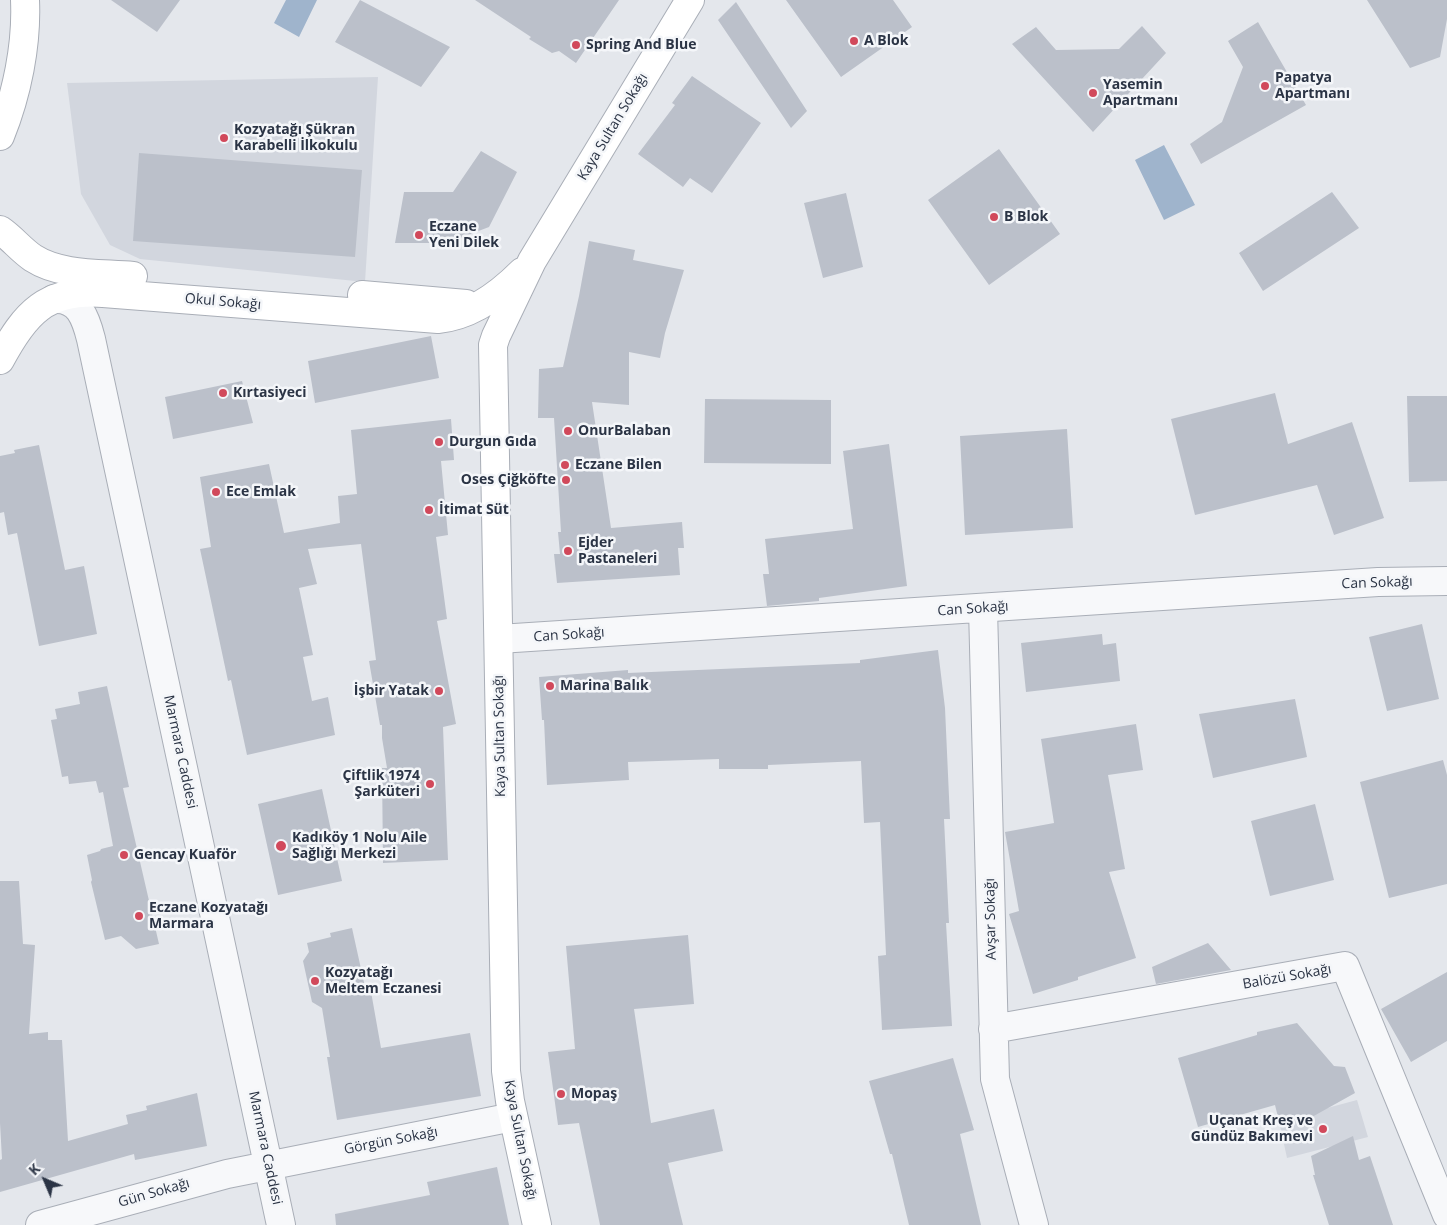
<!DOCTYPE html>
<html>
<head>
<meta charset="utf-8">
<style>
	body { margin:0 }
	#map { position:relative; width:1447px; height:1225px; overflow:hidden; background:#e4e7ec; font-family:"Open Sans",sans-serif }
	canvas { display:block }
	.north { position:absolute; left:20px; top:1155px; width:50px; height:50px; -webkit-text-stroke:4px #f4f6f9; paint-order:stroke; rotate:315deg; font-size:14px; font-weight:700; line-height:20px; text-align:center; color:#2b3445 }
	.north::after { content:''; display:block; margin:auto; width:18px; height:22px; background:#2b3445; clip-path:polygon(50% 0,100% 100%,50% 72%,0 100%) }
</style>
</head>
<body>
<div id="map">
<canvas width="1447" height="1225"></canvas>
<div class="north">K</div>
</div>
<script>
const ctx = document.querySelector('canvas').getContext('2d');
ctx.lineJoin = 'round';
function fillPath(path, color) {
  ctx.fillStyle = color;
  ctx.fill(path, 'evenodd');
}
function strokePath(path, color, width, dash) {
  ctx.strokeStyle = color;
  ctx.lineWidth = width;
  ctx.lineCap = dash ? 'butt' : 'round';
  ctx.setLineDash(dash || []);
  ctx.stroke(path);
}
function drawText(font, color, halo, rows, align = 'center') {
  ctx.font = font + ' "Open Sans",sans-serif';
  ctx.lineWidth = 5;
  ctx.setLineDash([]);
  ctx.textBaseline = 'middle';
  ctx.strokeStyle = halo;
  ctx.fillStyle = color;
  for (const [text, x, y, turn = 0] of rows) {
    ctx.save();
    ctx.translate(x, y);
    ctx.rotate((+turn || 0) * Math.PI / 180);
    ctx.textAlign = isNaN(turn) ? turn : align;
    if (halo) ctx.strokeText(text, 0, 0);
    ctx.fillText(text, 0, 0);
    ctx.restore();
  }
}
const built = new Path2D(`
	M378,77L365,282L140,259L110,245L81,194L67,83Z
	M1357,1100L1368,1137L1287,1158L1279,1121Z`);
const water = new Path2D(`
	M286,0H317L299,37L274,23Z
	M1164,145L1195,205L1164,220L1135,160Z`);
const building = new Path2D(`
	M111,0H180L157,32Z
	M360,0L450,47L421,87L335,42Z
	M475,0H619L576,63L559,51L552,53L529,39L531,37Z
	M786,0H893L912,27L841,77Z
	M1367,0H1447V19L1440,57L1410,68Z
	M736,2L807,111L791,128L718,20Z
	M1258,22L1306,105L1201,164L1190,144L1222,122L1243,67L1228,41Z
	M1142,26L1166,53L1093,132L1012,44L1036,27L1056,50L1119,49Z
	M692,76L761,123L712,193L690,178L683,187L638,154L675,105L672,103Z
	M999,149L1060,234L989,285L928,200Z
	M481,151L517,172L489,227L447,243H395L404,192H453Z
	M139,153L362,170L355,257L133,241Z
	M1332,192L1359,228L1263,291L1239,253Z
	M846,193L863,267L823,278L804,203Z
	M589,241L635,250L633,260L684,270L665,333L660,358L629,352V405L592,402L611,528L682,522L684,548H678L680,575L557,583L554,554H560L558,532H561L554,418H538L539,369L563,367L579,296Z
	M431,336L439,378L315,403L308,361Z
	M242,381L253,423L173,439L165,397Z
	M1275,393L1288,444L1352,422L1384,518L1334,535L1317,485L1195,515L1171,419Z
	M1407,396H1447V481L1409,482Z
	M705,399L831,400V464L704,463Z
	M451,419L454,460L441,461L448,535L436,537L447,619L437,621L456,724L443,727L448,860L383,863L382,768H387L382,738V725H380L369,661L376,660L361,544L308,549L317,584L299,588L313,655L303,657L312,701L328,697L335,735L247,755L231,680L228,681L200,549L211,547L200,477L269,464L284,533L340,523L338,496L357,494L351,430Z
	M1067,429L1073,528L965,535L960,436Z
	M889,444L907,586L819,598V601L767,606L763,574H769L765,539L853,529L843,451Z
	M39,445L65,570L84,566L97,634L39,646L17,533L8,535L4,512L0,513V456L15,453L14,450Z
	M1422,624L1439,699L1387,711L1369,637Z
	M1102,634L1103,645L1116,643L1120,681L1026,692L1021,643Z
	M938,650L945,708L950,819H944L949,923H946L952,1026L882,1030L878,956L886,955L880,822L864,823L861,761L768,765V769H719V759L628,762L629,780L547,785L544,720H542L539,677L628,670V673L860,663V660Z
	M107,686L129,787L123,788L159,944L136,949L121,936L105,940L91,882L92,880L87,855L100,851L101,849L113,846L103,792L99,793L96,781L69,784L68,776L62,777L51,720L57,719L55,709L80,704L78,692Z
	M1295,699L1307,757L1213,778L1199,714Z
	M1136,724L1143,770L1108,775L1125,869L1109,872L1136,958L1078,977V980L1033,994L1009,914L1019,911L1005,832L1054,823L1041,739Z
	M1443,760L1447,775V884L1389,898L1360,782Z
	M322,789L342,881L278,895L258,804Z
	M1315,804L1334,880L1270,896L1251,821Z
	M0,881H19L23,944L35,945L29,1034L48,1032V1040H62L68,1141L128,1124L126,1115L147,1110L146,1106L197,1093L207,1146L135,1160L134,1154L0,1192V1160L2,1159L0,1123Z
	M352,928L365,987L370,986L381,1048L470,1033L481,1096L337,1120L327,1057H330L322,1008L312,1002L303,961L309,952L307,943L331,937L330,933Z
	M688,935L694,1004L634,1009L651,1123L714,1109L723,1151L668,1163L683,1225H600L579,1123L558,1125L548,1052L575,1049L566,946Z
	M1208,943L1231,970L1156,984L1152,967Z
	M1447,972V1041L1411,1062L1381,1009Z
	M1297,1023L1334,1066L1345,1067L1355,1093L1303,1122L1302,1115L1279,1121L1275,1105L1198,1127L1178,1058L1257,1035V1032Z
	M953,1058L974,1130L960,1134L981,1225H909L892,1154H890L869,1081Z
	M1353,1136L1359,1160L1370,1156L1393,1225H1329L1313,1175H1315L1311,1156Z
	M497,1167L509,1225H336L335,1214L430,1195L427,1182Z`);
const street = new Path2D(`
	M54,299C79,297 86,319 91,339L281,1225
	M983,608L995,1079L1034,1225
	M499,639L1378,582L1447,581
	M993,1029L1345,966L1447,1215
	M40,1225L227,1174L513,1117`);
const secondary = new Path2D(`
	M0,136C17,94 27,45 25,0
	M0,230C12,238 21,250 33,258C61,276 101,273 133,276
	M362,295L466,304
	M0,360C25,313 46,289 103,293L438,319C470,316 500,294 522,272
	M537,1225L510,1101L506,1071L493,345L496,336L532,261L690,0`);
const markers = [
	[854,41,5,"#d1495b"],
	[576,45,5,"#d1495b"],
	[1265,86,5,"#d1495b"],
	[1093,93,5,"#d1495b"],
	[224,138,5,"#d1495b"],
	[994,217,5,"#d1495b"],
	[419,235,5,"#d1495b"],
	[223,393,5,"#d1495b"],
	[568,431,5,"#d1495b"],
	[439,442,5,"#d1495b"],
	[565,465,5,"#d1495b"],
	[566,480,5,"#d1495b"],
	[216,492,5,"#d1495b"],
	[429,510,5,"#d1495b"],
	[568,551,5,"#d1495b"],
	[550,686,5,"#d1495b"],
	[439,691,5,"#d1495b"],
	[430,784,5,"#d1495b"],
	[281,846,6,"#d1495b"],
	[124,855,5,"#d1495b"],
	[139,916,5,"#d1495b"],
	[315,981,5,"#d1495b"],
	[561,1094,5,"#d1495b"],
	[1323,1129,5,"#d1495b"]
];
const poiNames = [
	["A Blok",864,41],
	["Spring And Blue",586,45],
	["Papatya",1275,78],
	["Apartmanı",1275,94],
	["Yasemin",1103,85],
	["Apartmanı",1103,101],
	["Kozyatağı Şükran",234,130],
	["Karabelli İlkokulu",234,146],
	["B Blok",1004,217],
	["Eczane",429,227],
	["Yeni Dilek",429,243],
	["Kırtasiyeci",233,393],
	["OnurBalaban",578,431],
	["Durgun Gıda",449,442],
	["Eczane Bilen",575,465],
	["Oses Çiğköfte",556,480,"right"],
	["Ece Emlak",226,492],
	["İtimat Süt",439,510],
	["Ejder",578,543],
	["Pastaneleri",578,559],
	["Marina Balık",560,686],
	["İşbir Yatak",429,691,"right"],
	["Çiftlik 1974",420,776,"right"],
	["Şarküteri",420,792,"right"],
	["Kadıköy 1 Nolu Aile",292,838],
	["Sağlığı Merkezi",292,854],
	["Gencay Kuaför",134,855],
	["Eczane Kozyatağı",149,908],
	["Marmara",149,924],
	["Kozyatağı",325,973],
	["Meltem Eczanesi",325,989],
	["Mopaş",571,1094],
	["Uçanat Kreş ve",1313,1121,"right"],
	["Gündüz Bakımevi",1313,1137,"right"]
];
const streetNames = [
	["Kaya Sultan Sokağı",613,127,-59],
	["Okul Sokağı",223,302,5],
	["Can Sokağı",1377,583,-2],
	["Can Sokağı",973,609,-4],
	["Can Sokağı",569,635,-4],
	["Kaya Sultan Sokağı",500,736,-91],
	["Marmara Caddesi",180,752,78],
	["Avşar Sokağı",991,919,-91],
	["Balözü Sokağı",1287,977,-10],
	["Kaya Sultan Sokağı",520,1140,79],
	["Görgün Sokağı",391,1141,-11],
	["Marmara Caddesi",265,1148,78],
	["Gün Sokağı",154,1193,-16]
];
fillPath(built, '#d2d6de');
fillPath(water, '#9fb4cc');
fillPath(building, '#bbc0ca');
strokePath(street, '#a9aeb7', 30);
strokePath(secondary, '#a9aeb7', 30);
strokePath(street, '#f7f8fa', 28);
strokePath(secondary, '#fff', 28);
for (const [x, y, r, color] of markers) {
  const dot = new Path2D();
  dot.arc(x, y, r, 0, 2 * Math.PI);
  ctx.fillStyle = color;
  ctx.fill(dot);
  strokePath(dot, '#f4f6f9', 2);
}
drawText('bold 14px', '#2b3445', '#f4f6f9', poiNames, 'left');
drawText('14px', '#2b3445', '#f4f6f9', streetNames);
</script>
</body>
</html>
